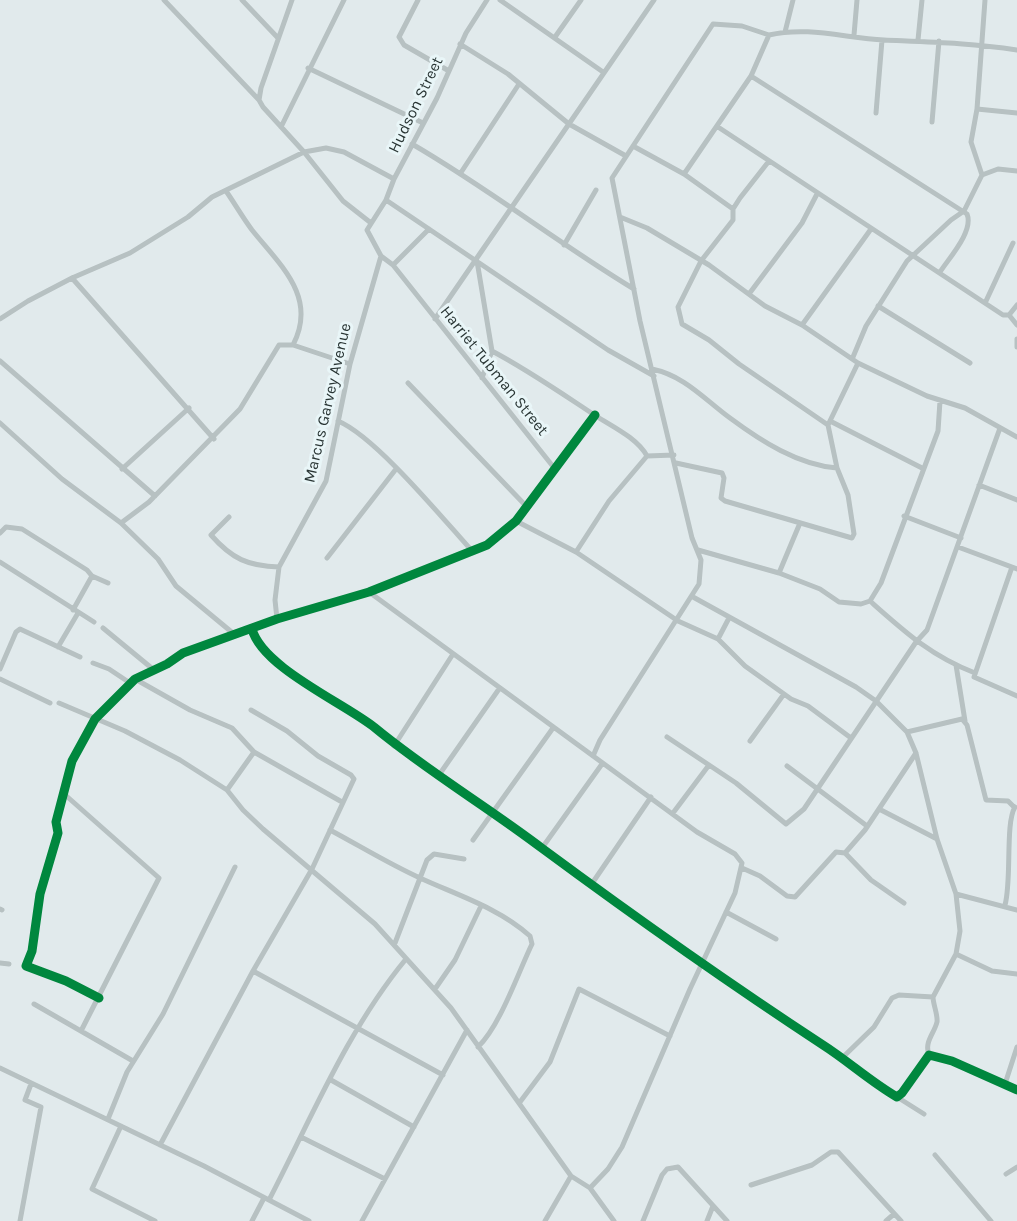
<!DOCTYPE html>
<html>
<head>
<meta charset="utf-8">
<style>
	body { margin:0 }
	canvas { display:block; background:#e1eaec }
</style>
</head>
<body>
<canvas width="1017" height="1221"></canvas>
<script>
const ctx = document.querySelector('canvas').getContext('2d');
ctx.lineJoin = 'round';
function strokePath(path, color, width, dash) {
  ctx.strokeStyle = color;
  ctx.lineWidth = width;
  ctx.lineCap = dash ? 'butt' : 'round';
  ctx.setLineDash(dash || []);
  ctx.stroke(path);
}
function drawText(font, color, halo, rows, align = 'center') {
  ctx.font = font + ' Karla,sans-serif';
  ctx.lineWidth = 6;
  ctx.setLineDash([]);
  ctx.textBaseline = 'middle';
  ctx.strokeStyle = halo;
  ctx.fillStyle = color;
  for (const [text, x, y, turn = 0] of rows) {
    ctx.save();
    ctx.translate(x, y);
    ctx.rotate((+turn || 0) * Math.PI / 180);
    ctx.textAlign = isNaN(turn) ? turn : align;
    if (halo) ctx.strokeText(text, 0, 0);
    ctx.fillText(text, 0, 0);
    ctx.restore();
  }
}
const minor = new Path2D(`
	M164,0L259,100
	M242,0L278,38
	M292,0L261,88L259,100L263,107L304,152L326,148L344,152L394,179
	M418,0L399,37L404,45L449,71
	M487,0L466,33L437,98L394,179L386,200L367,230L381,256L393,265L555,469
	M500,0L603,72
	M785,32L793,0
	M854,35L857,0
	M555,37L581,0
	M918,40L922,0
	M460,44L508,74L569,124L626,156
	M308,68L423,123
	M751,76L967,214C974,231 949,258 940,272
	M977,109L1017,113
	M876,113L882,40
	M932,122L939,41
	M281,127L344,0
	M718,127L1003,315H1009
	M412,144C488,188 558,243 634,289
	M633,146L684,174L733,209
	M769,161L740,198L733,209V220L701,261L678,307L682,324L709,340L739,364L828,425
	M460,174L519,84
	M684,174L751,76L769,35C808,26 845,38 884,40C929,42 972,43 1017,50
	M982,175L971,142L977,109L985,0
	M226,191C235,204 243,218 252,230C280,265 318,297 293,345
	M386,200L608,350L654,376
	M620,217L647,228L709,265L765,306L802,325L858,363L927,396L965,408L1017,437
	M564,245L596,190
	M477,261L492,351L482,378
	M393,265L429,229
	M72,278L214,439
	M749,294L802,223L817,194
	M986,301L1013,243
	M1017,305L1009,315L1017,325
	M878,306L970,363
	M0,319L28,301L72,278L130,253L188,217L212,197L304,152L343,201L371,223
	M435,319L654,0
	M802,325L871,229
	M1017,339V347
	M492,351C528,370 561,393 596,416C613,427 637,438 647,456
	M853,357L866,326L907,261L951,220L964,211L982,175L998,169L1017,171
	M0,361L155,496
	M652,369C685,376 704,399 730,418C761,441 798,465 837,468
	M408,383L527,507
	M338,421C376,437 443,519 473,552
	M830,421L922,468
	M0,423L62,479L121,523L158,559L176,586L234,634
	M676,463L722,473L724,478L721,498L725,501L852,538L854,534L848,495L837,468L828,425L858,363
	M122,469L189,408
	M979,485L1017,500
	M904,516L961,538
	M229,517L211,535C232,559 248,566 279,567
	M516,521L576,552L678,621L718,639L745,666L791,699L808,706L851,738
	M121,523L149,502L240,409L279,345H293L350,364
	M0,533L6,527L22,529L87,570L92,576L108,583
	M958,547L1017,569
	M698,550L779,573L820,589L839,602L861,604L870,601C905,632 931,656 975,673
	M576,552L609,501L647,456L674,455
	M327,558L396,469
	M0,562L94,622
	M1012,567L974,677L1017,696
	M779,573L800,523
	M369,592L697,832L735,854L742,863L735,893L690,989L622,1147L608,1169L590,1188
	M693,597L856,687L876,701L907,732L916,753L937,839L956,894L960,931L956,954L933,997C933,1004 938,1015 937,1022C934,1034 924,1042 929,1055
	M870,601L881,583L938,431L940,401
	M73,610L92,576
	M277,619L275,600L279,567L326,481L350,364L381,256
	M103,628L154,670
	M252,629C262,667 342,702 374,727C427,771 488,807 543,849C635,917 727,982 823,1045C848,1061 871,1082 897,1097L902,1093L929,1055L952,1061L1017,1090
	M718,639L729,618
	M58,647L78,613
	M93,663L109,669L130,683
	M956,665L965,721
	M0,669L16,632L20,629L80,657
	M0,679L50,703
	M135,679L190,710L232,728L254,752L342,802
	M59,703L125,731L180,760L227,790L243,810L263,829L375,924L451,1008L571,1176L590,1188L614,1221
	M907,732L962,719L967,725L986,800L1008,801L1014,807
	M667,737L736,783L786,824L804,809L916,642L927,630L1000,428
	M750,741L784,694
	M394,746L453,654
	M593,756L600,740L699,584L701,560L692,538L640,321L612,178L713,24L742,26L769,35
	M787,766L867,826
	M439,775L499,689
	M227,790L254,752
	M63,793L159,878L81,1031
	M879,809L937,839
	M673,813L709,765
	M330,830C360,846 389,864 420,878C457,895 499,908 530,936L532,944C518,973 500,1026 478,1047
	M473,840L553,728
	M542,848L602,764
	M845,853L871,880L904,903
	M742,868L760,876L787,896L795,897L836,852L845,853L865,830L916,753
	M591,885L651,797
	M956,894L1017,910
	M1005,905C1012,880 1005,823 1015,807
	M0,909L2,910
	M726,912L776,939
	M395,943L427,860L434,854L464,859
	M956,954L992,971L1017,974
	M0,963L9,964
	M253,971L443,1075
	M435,989L455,960L481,906
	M99,998L66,981L26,966L32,951L40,894L58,833L56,822L72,761L95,719L135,679L167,664L183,653L277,619L369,592L487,545L516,521L595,415
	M34,1004L133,1061
	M842,1058L874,1027L892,998L899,995L933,997
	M0,1068L204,1166L309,1221
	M331,1080L414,1127
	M1005,1084L1017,1047
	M897,1097L924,1114
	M520,1102L550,1062L579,989L670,1036
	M108,1119L127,1072L163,1014L235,867
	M121,1126L92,1189L155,1221
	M301,1137L385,1179
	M160,1145L253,971L312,869L354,779L351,775L318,756L287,731L251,710
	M935,1155L991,1221
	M1006,1174L1017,1167
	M751,1185L812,1165L831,1152H838L901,1221
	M269,1200C311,1119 348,1029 406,959
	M20,1221L41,1107L25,1100L31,1084
	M252,1221L264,1198
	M362,1221L467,1030
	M545,1221L571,1176
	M643,1221L662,1175L667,1169L678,1167L727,1221
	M707,1221L713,1206
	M886,1221L894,1214`);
const cycleway = new Path2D(`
	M252,629C262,667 342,702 374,727C427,771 488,807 543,849C635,917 727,982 823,1045C848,1061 871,1082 897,1097L902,1093L929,1055L952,1061L1017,1090
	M99,998L66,981L26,966L32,951L40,894L58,833L56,822L72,761L95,719L135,679L167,664L183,653L277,619L369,592L487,545L516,521L595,415`);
const streetNames = [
	["Hudson Street",416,105,-64],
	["Harriet Tubman Street",494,371,51],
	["Marcus Garvey Avenue",328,403,-77]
];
strokePath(minor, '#b7c1c2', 5);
strokePath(cycleway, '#00873e', 9);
drawText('16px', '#293534', '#e9f6f8', streetNames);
</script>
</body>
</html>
